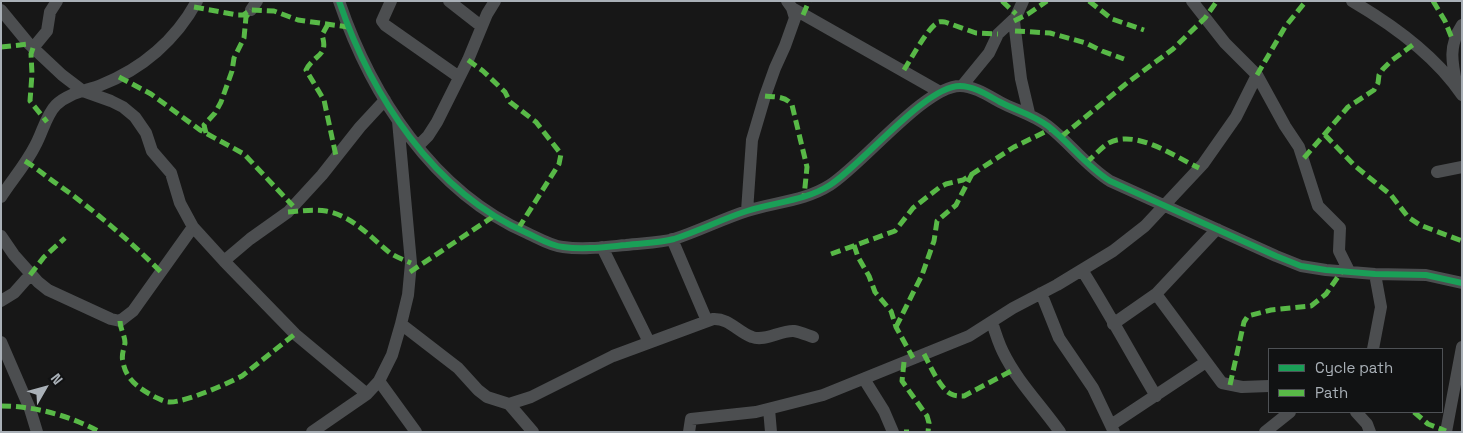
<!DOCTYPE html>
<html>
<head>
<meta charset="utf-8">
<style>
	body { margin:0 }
	#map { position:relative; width:1463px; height:433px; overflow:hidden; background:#171717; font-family:"Space Grotesk",sans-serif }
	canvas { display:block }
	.frame { position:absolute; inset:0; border:2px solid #a9b0b7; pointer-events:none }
	.legend { position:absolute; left:1268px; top:348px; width:175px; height:65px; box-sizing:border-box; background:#111213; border:1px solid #4e5155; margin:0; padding:6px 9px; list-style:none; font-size:15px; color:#a9b0b7 }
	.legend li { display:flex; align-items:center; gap:10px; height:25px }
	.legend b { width:25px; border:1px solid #4e5155 }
	.north { position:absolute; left:20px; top:363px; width:50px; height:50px; -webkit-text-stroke:4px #111213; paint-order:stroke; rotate:52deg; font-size:14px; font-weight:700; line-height:20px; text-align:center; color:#a9b0b7 }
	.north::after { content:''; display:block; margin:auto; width:18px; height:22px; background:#a9b0b7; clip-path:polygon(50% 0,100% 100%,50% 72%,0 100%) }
</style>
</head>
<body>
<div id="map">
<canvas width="1463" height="433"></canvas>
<div class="frame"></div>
<ul class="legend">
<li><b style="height:6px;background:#1a9f57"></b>Cycle path</li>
<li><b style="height:6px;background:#58b947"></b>Path</li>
</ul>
<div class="north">N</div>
</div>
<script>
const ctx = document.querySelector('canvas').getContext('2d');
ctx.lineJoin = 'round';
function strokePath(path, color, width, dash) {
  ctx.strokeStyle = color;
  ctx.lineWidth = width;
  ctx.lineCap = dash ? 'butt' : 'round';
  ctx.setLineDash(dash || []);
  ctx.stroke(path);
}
const minor = new Path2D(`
	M339,1C371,95 433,192 527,233C538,238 551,246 563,247C584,250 605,247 626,245C642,243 659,243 674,239C699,231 722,219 747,211C775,202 805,201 830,185C863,164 925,86 960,86C974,86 989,96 1000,102C1017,111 1032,114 1048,126C1070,143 1086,166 1110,181L1276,256L1301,266L1326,270L1375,274L1426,275L1462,283
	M391,1L382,21L385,25L459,77
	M449,1L481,26
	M1023,1L1014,21L1021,79L1029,113
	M1192,1L1225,43L1257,75L1285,126L1299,147L1318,206L1340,228L1339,251L1349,271
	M1352,1C1393,25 1436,56 1462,95
	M792,8L940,92
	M1,10L29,44L62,75L83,91L111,101L123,107L135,117L146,133L152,151L171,173L180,203L193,227L224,261L295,334L367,394
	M251,10L257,1
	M33,48L47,31L50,12L57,1
	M962,86L989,53L998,34L1015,18
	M1457,87C1452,63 1448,46 1462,25
	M418,146L428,136L437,122L468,60L487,14L495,1
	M1437,172L1462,167
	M1,197C12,180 26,164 35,146C42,134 46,115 56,105C68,93 86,91 101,85C142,69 176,40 197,1
	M747,211L752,140L765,96L775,68L785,46L795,18L792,8L787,1
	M1,236L14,255L38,282L48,290L111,319L120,321L133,311L193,227
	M672,239L707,321
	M602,247L649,342
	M224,261L250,239L288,212L322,175L360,127L385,100
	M1082,270C1108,311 1131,354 1156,396
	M1041,293L1059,338L1093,388L1114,432
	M1156,294L1222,383L1242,387L1269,386
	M1,301L14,293L30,275
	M992,322C995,332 998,342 1003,352C1017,381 1041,405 1060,432
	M401,324L458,368L478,390L487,397L509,404L531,397L613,356L713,319C729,318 738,332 752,337C765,342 781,330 794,331C800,332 807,335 813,337
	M1113,324L1156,294L1217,229
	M1,342L30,409L37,432
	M1373,349L1381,307L1375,274
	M864,379L884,411L893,432
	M379,381L416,432
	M509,404L533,432
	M769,409L771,432
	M1356,412L1367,424L1370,432
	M1111,425L1206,362
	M312,432L367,394L379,381L392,355L401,324L408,295L411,263L398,121
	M689,432L691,419L756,412L823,395L969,336L1013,308L1057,285L1113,251L1145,226L1203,164L1236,117L1257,75
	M1265,432L1290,412
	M1446,432L1462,347`);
const quiet = new Path2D(`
	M1002,1L1016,14
	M1089,1L1112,19L1144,30
	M1433,1L1445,21L1453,41
	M194,7L237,15H243L251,10L274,11L298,20L348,27
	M803,15L809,1
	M1014,21L1028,14L1047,1
	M328,24L322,35C329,57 314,54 306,70L324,100L336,156
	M1015,31L1050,33L1086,43L1102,51L1124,59
	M1,47L29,44
	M33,48L31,54L32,74L30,101L47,122
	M468,60L483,71L505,92L510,102L536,122L561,154L559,164L518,229
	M904,70C911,59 927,29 937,23C939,21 941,22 945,22L976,33L998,34
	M1257,75L1285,27L1306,1
	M119,77L151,94L200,130L244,154L293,206
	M765,96C774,97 786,96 792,105L807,167L804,197
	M206,133L204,125L215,113L221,102L232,71L234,58L244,38L246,17L251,10
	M1325,135L1355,166L1391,195L1408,217L1420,225L1462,241
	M1061,137L1127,83L1173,49L1205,18L1217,1
	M1304,158L1348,107L1374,90L1378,83L1379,75L1383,69L1391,61L1414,44
	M25,161C38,169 48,178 60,186C96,212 129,240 161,272
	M1086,163C1093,157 1100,149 1107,144C1134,127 1175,157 1199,168
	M288,212C301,211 313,209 326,211C353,216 370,237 390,253C396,257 404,260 411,263
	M854,245L858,257L869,276L875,292L891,311L896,327L913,358
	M831,254L895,231L913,208L940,187L946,184L963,180L1014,147L1051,129
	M410,272L494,216
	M30,275L44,257L65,238
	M120,321C120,329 125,335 125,343C124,349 121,355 123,362C126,380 140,389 155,397C160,399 164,402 170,402C186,402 227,384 242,376L295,334
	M896,327L922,275L934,241L937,221L956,205L972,174
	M924,354C930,365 940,389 951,394C955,396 959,396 964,396L1013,370
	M904,362L902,381L927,416L929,423L928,432
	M1230,385L1244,322L1248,316L1271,310L1311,306L1326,294L1342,271
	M1,406C36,406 70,416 100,432
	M1414,412L1428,424L1446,431
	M904,432H909`);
const cycleway = new Path2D(`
	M339,1C371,95 433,192 527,233C538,238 551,246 563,247C584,250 605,247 626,245C642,243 659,243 674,239C699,231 722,219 747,211C775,202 805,201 830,185C863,164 925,86 960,86C974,86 989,96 1000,102C1017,111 1032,114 1048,126C1070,143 1086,166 1110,181L1276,256L1301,266L1326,270L1375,274L1426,275L1462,283`);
strokePath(minor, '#4c4e50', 12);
strokePath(quiet, '#58b947', 5, [10, 5]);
strokePath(cycleway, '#1a9f57', 6);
</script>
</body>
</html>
